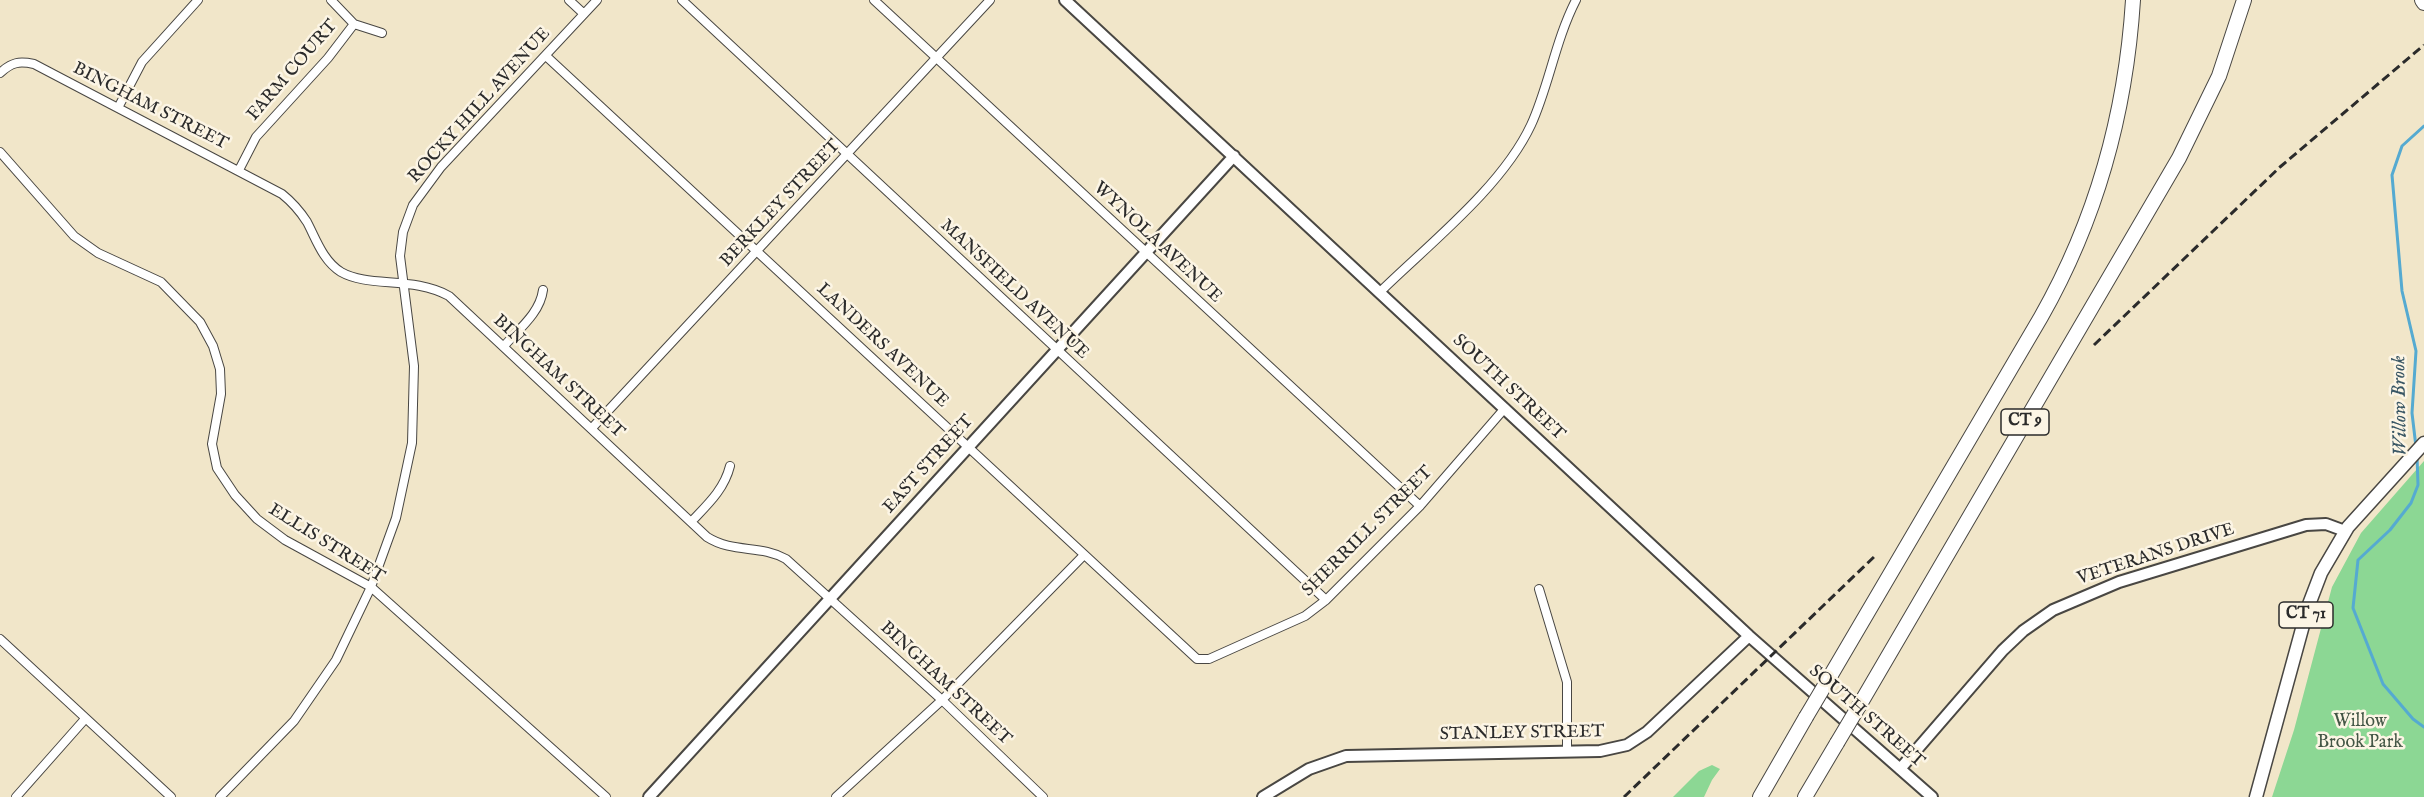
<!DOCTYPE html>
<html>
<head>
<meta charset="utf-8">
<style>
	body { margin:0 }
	canvas { display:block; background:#f1e6c9 }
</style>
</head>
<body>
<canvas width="2424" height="797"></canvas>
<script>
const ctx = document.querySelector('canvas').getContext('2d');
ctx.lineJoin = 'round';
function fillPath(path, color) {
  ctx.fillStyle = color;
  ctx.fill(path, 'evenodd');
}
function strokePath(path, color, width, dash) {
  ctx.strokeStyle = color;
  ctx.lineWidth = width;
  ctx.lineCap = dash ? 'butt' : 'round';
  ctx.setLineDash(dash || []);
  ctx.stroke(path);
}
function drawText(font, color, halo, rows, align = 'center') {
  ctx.font = font + ' "IM FELL English",serif';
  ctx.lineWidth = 5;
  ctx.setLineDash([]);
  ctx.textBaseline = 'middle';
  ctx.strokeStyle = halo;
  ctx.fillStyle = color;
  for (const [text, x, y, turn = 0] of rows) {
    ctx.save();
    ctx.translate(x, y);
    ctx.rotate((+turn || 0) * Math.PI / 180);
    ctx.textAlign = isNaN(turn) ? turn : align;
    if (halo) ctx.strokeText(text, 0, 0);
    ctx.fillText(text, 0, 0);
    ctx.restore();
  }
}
const green = new Path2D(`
	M2424,461V797H2272L2294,730L2332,587L2361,533Z
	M1712,765L1720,769L1712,780L1704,797H1673L1699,771Z`);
const stream = new Path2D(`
	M2416,447L2412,413L2416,351L2402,291L2392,175L2402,146L2424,126
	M2417,456L2418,485L2411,503L2390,530L2358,560L2353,608L2383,684L2413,719L2424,727`);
const street = new Path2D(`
	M331,0L354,24L382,33
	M569,0L584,14
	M682,0L1326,600
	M874,0L1420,506
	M546,56L1197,659H1209L1305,616L1326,600L1420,506L1505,408
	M0,73C12,62 19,61 34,64L282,194C292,202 300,211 307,222C316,239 323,261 341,272C369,288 413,276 449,296L707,537C734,554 760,544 786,559L942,700L1043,797
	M119,106L142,62L198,0
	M0,152L74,236L98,253L161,282L200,322L213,346L220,369L221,394L212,444L217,468L235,495L257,519L285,540L371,587L606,797
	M239,170L256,137L328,58L354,24
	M1380,292C1429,244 1502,187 1531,125C1549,86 1555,41 1576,0
	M504,346C519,329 540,313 543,290
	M592,428L990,0
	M691,522C707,505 724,490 730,466
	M1539,589L1567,682V751
	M0,639L171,797
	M16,797L85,719
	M220,797L294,721L336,660L371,587L396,518L412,443L414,366L400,256L403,232L413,205L441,167L597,0
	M836,797L942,700L1083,556`);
const secondary = new Path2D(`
	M1065,0L1749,636L1932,797
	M1900,769L2003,650L2023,631L2053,610L2119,582L2306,525L2326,524L2345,531
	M649,797L1234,156
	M1263,797L1309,769L1346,756L1600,751L1627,745L1647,732L1749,636`);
const primary = new Path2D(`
	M2256,797L2308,607L2321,573L2348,527L2424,443`);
const highway = new Path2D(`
	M2422,0L2424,3
	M1828,680L2041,317C2096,220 2126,111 2133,0
	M1859,706L2179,158L2219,76L2244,0
	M1760,797L1806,717
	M1805,797L1837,743`);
const rail = new Path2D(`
	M2094,345L2280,167L2424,45
	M1624,797L1876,555`);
const highwayBridge = new Path2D(`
	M1806,717L1828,680
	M1837,743L1859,706`);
const shields = [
	[2025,422,48],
	[2306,615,54]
];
const shieldNames = [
	["CT 9",2025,422],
	["CT 71",2306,615]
];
const streetNames = [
	["FARM COURT",293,71,-49],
	["ROCKY HILL AVENUE",480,106,-48],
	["BINGHAM STREET",150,107,27],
	["BERKLEY STREET",781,204,-47],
	["WYNOLA AVENUE",1157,243,43],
	["MANSFIELD AVENUE",1014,290,43],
	["LANDERS AVENUE",882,346,43],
	["BINGHAM STREET",558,377,43],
	["SOUTH STREET",1508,388,43],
	["EAST STREET",929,465,-48],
	["SHERRILL STREET",1368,532,-45],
	["ELLIS STREET",326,544,32],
	["VETERANS DRIVE",2156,555,-18],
	["BINGHAM STREET",945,684,43],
	["SOUTH STREET",1866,717,41],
	["STANLEY STREET",1522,734,-1]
];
const parkNames = [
	["Willow",2360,722],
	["Brook Park",2360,743]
];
const waterNames = [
	["Willow Brook",2401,406,-91]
];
fillPath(green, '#8cd794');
strokePath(stream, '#55aad1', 3);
strokePath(street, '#494743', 10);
strokePath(secondary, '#494743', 14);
strokePath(primary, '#494743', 15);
strokePath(highway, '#494743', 16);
strokePath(street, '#fff', 8);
strokePath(secondary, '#fff', 10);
strokePath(primary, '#fff', 12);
strokePath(highway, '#fff', 14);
strokePath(rail, '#2b2b2b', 3, [9, 4.5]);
strokePath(highwayBridge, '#494743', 16, []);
strokePath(highwayBridge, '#fff', 14);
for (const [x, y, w] of shields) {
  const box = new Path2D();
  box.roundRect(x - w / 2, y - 13, w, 26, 4.5);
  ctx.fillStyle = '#fcf5e5';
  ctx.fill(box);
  strokePath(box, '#2b2b2b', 1.5);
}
drawText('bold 16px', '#2b2b2b', null, shieldNames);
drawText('18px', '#2b2b2b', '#fcf5e5', streetNames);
drawText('18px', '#435645', '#fcf5e5', parkNames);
drawText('italic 20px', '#3a5765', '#fcf5e5', waterNames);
</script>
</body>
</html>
